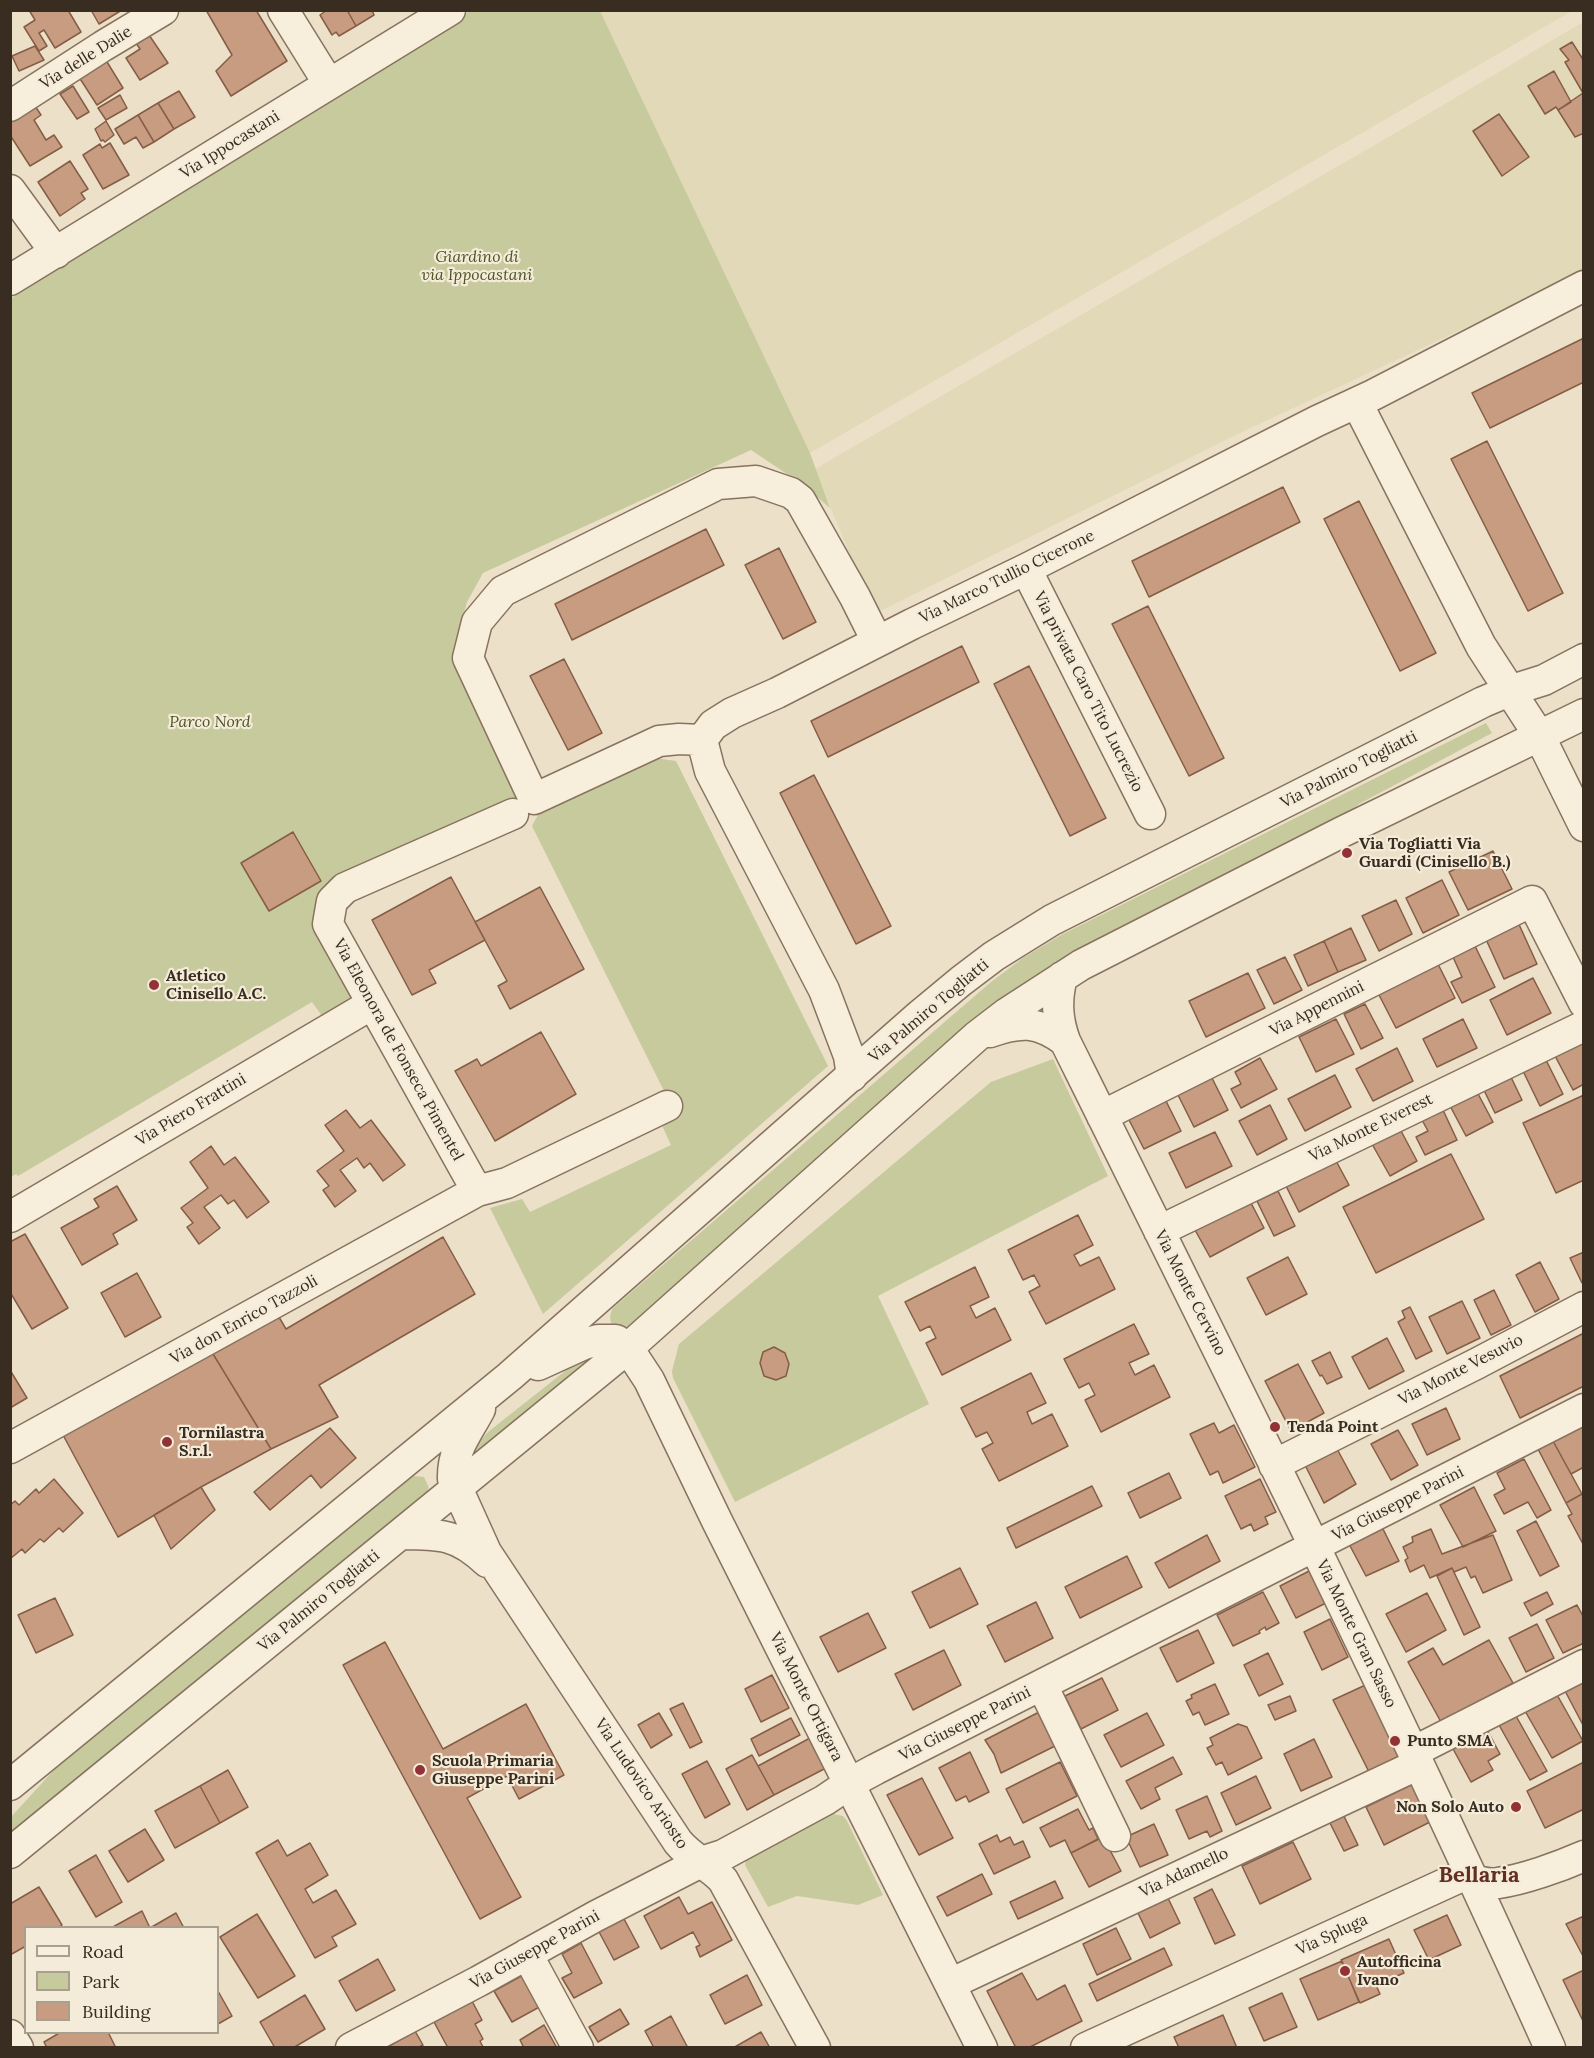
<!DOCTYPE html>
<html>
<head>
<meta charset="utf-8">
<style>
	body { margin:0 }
	#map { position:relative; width:1594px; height:2058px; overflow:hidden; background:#ece0c9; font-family:Lora,serif }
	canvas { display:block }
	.frame { position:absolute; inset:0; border:12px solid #392c21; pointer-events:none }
	.legend { position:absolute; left:24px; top:1926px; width:195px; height:108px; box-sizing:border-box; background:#f4ebd8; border:2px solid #a99f8f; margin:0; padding:8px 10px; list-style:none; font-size:18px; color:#392c21 }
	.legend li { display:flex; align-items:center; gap:12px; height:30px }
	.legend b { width:30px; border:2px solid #a99f8f }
</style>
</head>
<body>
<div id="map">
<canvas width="1594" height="2058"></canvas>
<div class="frame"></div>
<ul class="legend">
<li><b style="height:8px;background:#f7eedc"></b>Road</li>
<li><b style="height:16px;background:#c6ca9d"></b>Park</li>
<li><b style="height:16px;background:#c79c81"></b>Building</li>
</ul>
</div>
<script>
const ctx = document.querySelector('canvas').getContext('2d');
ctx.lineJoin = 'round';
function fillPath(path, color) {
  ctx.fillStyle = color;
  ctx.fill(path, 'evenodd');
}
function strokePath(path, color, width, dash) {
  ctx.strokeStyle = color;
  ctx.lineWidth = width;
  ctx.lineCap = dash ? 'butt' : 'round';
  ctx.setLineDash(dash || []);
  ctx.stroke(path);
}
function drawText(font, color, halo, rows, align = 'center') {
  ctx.font = font + ' Lora,serif';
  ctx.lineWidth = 4.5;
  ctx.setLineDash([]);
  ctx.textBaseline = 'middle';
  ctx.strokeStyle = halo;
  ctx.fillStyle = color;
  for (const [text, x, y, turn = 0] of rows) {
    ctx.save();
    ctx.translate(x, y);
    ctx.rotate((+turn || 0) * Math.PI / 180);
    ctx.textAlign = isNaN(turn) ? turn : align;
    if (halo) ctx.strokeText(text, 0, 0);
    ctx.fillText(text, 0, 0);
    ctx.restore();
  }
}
const farmland = new Path2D(`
	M600,11H1572L810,453Z
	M1583,22V273L1242,432L874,614L815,469L1416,121Z`);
const green = new Path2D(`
	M470,11H600L810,453L830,508L802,484L751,450L483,573L467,602L461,623L457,652L518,796L337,876L318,910L317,925L351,999L322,1016L312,1002L18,1176L16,1174L11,1177L10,299Z
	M1486,723L1492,733L1359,804L1341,819L1103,936L1056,963L1006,999L629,1326C615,1333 605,1322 613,1308L991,982L1023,958L1061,935Z
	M647,757L676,761L828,1066L543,1314L490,1208L522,1199L530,1212L671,1145L660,1121L677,1112L663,1089L532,826L540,811Z
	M1053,1059L1108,1176L878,1296L929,1404L735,1502L673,1378L672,1371L679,1344L991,1082Z
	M591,1358V1360L473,1458L468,1455L488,1432L579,1360Z
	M413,1476L424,1477L429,1488L426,1495L11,1834V1817L64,1759Z
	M833,1814L843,1816L847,1821L883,1895L858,1905L797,1896L768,1907L745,1865L746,1859Z`);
const building = new Path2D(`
	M29,10H68L81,32L55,48L44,30L39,33L47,46L39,51L24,27L35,20Z
	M91,10H122L99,24Z
	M206,10H256L287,61L231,96L216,71L232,55Z
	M327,10H347L356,26L339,36L336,32L332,35L320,15Z
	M347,10H372L374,15L356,26Z
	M147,32L168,63L140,80L126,58L140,49L134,40Z
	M1572,42L1584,61V133L1575,137L1558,110L1583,93L1565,62L1569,60L1560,49Z
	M35,46L44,60L19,71L12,56Z
	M104,57L123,88L97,105L77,74Z
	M1554,71L1571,102L1558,110L1556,107L1545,114L1528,86Z
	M73,86L89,112L77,119L60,94Z
	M179,91L195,117L174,129L158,103Z
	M120,95L127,108L106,120L98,108Z
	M33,103L41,115L34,120L46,140L54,135L62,147L30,166L10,135V116Z
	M158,103L174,129L154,142L138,115Z
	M1499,114L1529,157L1502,176L1473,131Z
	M138,115L154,142L143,148L136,137L124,144L115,129Z
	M106,121L114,135L105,142L103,140L101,141L95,129Z
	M110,143L129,175L103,189L83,155L100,144L102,148Z
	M70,161L88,189L81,193L85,199L60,216L38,182Z
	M1584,338V382L1490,428L1472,393Z
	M1487,441L1563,593L1528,611L1451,459Z
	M1283,487L1300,522L1149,597L1132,561Z
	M1359,501L1436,653L1400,671L1324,519Z
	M706,529L724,565L572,640L555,604Z
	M779,548L816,622L783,639L745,565Z
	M1148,606L1224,758L1189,776L1112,624Z
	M962,646L979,682L828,757L811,721Z
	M564,659L602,733L568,750L530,676Z
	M1029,666L1106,818L1070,836L994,684Z
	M814,775L891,926L856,944L780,793Z
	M293,832L321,881L269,911L241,863Z
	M1493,851L1512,889L1468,910L1449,872Z
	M451,877L485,940L429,970L436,983L412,995L372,920Z
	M1442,880L1459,915L1423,933L1406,898Z
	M540,887L584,969L510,1009L498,986L507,981L475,922Z
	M1396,900L1412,934L1379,951L1362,916Z
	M1517,920L1537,964L1504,979L1484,935Z
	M1351,928L1366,960L1338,972L1324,941Z
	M1324,941L1338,972L1308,986L1294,955Z
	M1475,946L1495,987L1462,1003L1451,982L1462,977L1453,957Z
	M1285,957L1302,990L1274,1004L1257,970Z
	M1437,962L1455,998L1396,1028L1378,993Z
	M1248,973L1265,1008L1206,1037L1189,1001Z
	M1533,978L1551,1013L1507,1035L1490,1000Z
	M1365,1004L1383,1038L1361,1049L1344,1014Z
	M1336,1019L1354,1054L1316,1072L1299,1037Z
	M1463,1019L1477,1048L1437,1067L1423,1039Z
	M541,1032L576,1094L495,1141L455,1071L477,1059L481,1066Z
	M1580,1040L1584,1046V1084L1573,1090L1554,1054Z
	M1397,1048L1413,1081L1373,1101L1356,1069Z
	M1260,1058L1277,1089L1241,1108L1231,1089L1241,1084L1235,1072Z
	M1546,1060L1563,1094L1540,1106L1523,1071Z
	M1508,1071L1522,1100L1495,1113L1481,1084Z
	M1335,1075L1351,1107L1305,1131L1288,1099Z
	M1211,1076L1228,1110L1194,1127L1177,1093Z
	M1476,1090L1493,1122L1466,1136L1449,1104Z
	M1584,1095V1180L1556,1193L1523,1123Z
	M1165,1099L1181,1131L1144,1149L1128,1118Z
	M1270,1105L1287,1139L1257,1155L1239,1121Z
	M346,1110L360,1128L371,1120L405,1165L383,1181L370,1163L364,1168L357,1158L340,1170L356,1191L335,1207L323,1190L329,1186L317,1171L344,1151L325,1125Z
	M1443,1110L1457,1140L1425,1155L1416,1137L1428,1131L1422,1120Z
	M1400,1129L1417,1161L1390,1176L1372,1144Z
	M1215,1132L1232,1166L1186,1188L1169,1153Z
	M211,1146L224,1165L235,1157L269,1202L247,1218L234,1200L228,1204L221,1195L204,1207L220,1228L199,1244L187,1227L193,1223L181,1208L208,1188L190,1162Z
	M1451,1154L1484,1219L1376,1273L1343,1207Z
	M1334,1157L1349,1185L1299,1212L1285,1184Z
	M117,1186L137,1220L113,1234L118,1244L82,1265L61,1228L99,1207L94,1199Z
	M1278,1191L1295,1226L1274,1236L1257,1201Z
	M1250,1201L1264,1228L1210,1257L1195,1230Z
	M1078,1215L1093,1245L1074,1255L1080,1266L1099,1257L1115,1289L1046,1324L1029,1292L1040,1286L1034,1275L1023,1280L1008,1250Z
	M25,1234L68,1308L32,1329L10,1292V1242Z
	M443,1237L475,1294L319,1385L338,1417L271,1449L210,1349L276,1312L286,1329Z
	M1584,1252V1282L1582,1283L1570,1258Z
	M1288,1257L1307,1294L1266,1315L1247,1278Z
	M1540,1262L1559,1299L1535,1312L1516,1275Z
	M975,1267L989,1297L970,1306L976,1318L995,1308L1011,1340L942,1375L926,1343L936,1338L930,1326L920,1331L905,1302Z
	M137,1273L161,1317L125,1337L101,1293Z
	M1494,1290L1511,1325L1491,1335L1474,1300Z
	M1462,1301L1480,1338L1447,1354L1429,1317Z
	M1410,1307L1432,1351L1416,1359L1398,1322L1405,1318L1402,1311Z
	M1134,1324L1149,1354L1129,1363L1135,1375L1154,1365L1170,1397L1101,1432L1085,1400L1095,1395L1089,1383L1079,1388L1064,1359Z
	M1584,1333V1386L1520,1418L1500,1376Z
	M1387,1338L1404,1371L1369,1389L1352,1357Z
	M774,1347L785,1353L789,1364L786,1376L776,1380L764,1376L760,1363L763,1352Z
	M210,1349L271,1449L201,1487L118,1537L63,1435Z
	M1330,1352L1342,1377L1327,1384L1322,1375L1320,1376L1312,1361Z
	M1298,1364L1324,1413L1291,1431L1265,1381Z
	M10,1370L27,1398L10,1408Z
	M1031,1373L1046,1403L1027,1412L1032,1424L1052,1414L1068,1446L999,1481L982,1449L993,1443L987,1432L976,1437L961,1408Z
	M1446,1408L1460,1439L1427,1455L1412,1424Z
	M1214,1423L1219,1433L1234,1425L1255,1467L1223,1483L1218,1471L1210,1475L1190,1434Z
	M1581,1426L1584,1430V1467L1571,1474L1553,1441Z
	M330,1428L356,1458L321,1488L311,1475L270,1510L254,1492Z
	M1398,1430L1418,1465L1391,1480L1371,1444Z
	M1553,1441L1582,1494L1566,1503L1538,1449Z
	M1336,1447L1356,1484L1324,1503L1304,1463Z
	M1524,1459L1551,1510L1537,1518L1528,1502L1504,1514L1494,1495L1505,1489L1497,1473Z
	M1169,1473L1181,1498L1140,1518L1128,1493Z
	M54,1479L83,1513L63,1532L59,1528L44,1542L40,1539L25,1553L22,1549L10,1559V1505L15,1501L19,1505L36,1489L39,1493Z
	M1260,1479L1276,1512L1265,1517L1268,1524L1254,1531L1251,1524L1241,1529L1225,1496Z
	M1092,1486L1102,1506L1016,1548L1007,1528Z
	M201,1487L215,1510L171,1549L154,1515Z
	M1474,1487L1496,1531L1463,1547L1440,1505Z
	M1582,1494L1584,1497V1546L1568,1516L1572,1514L1566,1503Z
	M1536,1521L1559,1566L1540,1576L1517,1531Z
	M1382,1527L1399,1561L1366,1576L1349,1544Z
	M1431,1529L1442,1554L1493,1535L1512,1580L1483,1593L1475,1576L1471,1578L1466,1567L1454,1572L1452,1568L1430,1578L1424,1565L1410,1572L1405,1560L1408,1558L1403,1547L1413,1542L1412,1537Z
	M1207,1535L1220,1561L1169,1588L1155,1563Z
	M1127,1556L1142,1587L1080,1618L1065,1587Z
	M960,1568L978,1604L930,1628L912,1592Z
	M1452,1568L1480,1627L1464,1635L1437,1576Z
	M1313,1569L1330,1601L1296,1618L1280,1586Z
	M1263,1592L1279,1623L1266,1630L1265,1627L1259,1631L1260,1633L1233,1646L1217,1615Z
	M1547,1592L1553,1604L1531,1616L1524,1603Z
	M1427,1593L1446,1630L1406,1652L1386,1614Z
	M55,1598L73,1635L36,1653L18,1615Z
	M1036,1602L1053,1638L1005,1662L987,1626Z
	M1577,1605L1584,1618V1643L1563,1653L1546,1620Z
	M868,1613L886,1648L838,1672L820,1637Z
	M1330,1619L1348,1657L1322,1670L1304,1632Z
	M1537,1624L1554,1658L1526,1672L1509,1638Z
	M1198,1630L1214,1663L1177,1682L1160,1648Z
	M1489,1640L1513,1683L1441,1722L1408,1662L1433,1648L1443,1665Z
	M385,1642L443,1749L526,1704L564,1775L519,1799L507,1776L467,1798L521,1897L480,1919L343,1665Z
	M944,1650L961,1685L913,1710L895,1674Z
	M1268,1653L1283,1684L1259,1696L1244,1665Z
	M772,1675L789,1708L761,1722L745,1689Z
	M1102,1678L1118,1710L1081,1729L1065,1696Z
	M1584,1679V1727L1564,1689Z
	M1372,1682L1407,1753L1369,1772L1333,1700Z
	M1215,1684L1229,1714L1205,1725L1199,1712L1193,1715L1186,1701L1192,1698L1191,1695Z
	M1556,1693L1583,1741L1552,1758L1525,1711Z
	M1290,1696L1296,1711L1275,1720L1268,1705Z
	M683,1703L702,1742L690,1748L670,1709Z
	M1041,1711L1057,1745L1001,1773L994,1754L985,1740Z
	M659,1713L672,1735L651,1748L638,1725Z
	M1147,1713L1164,1745L1121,1767L1104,1735Z
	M1516,1716L1547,1771L1530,1780L1499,1725Z
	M791,1718L800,1735L759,1756L751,1739Z
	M1238,1724L1247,1727L1262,1758L1228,1775L1222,1762L1216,1765L1207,1748L1213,1745L1210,1738Z
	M1486,1728L1500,1754L1488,1761L1493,1770L1471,1782L1452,1747Z
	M810,1738L826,1768L774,1795L758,1766Z
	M1314,1739L1332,1777L1301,1791L1284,1754Z
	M970,1752L989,1792L969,1802L966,1796L956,1801L939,1768Z
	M752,1755L774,1795L747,1810L726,1769Z
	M1173,1757L1182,1774L1155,1788L1160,1799L1141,1809L1126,1781Z
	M707,1761L730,1804L705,1818L682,1774Z
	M1060,1762L1077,1796L1023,1823L1006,1789Z
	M1584,1762V1809L1545,1828L1527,1791Z
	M228,1770L248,1807L220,1823L200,1786Z
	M1256,1776L1271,1808L1236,1825L1221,1793Z
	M922,1778L953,1838L919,1855L887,1795Z
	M1417,1782L1434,1820L1384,1845L1366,1807Z
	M200,1786L220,1823L175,1848L155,1811Z
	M1207,1796L1222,1831L1210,1837L1207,1831L1189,1839L1176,1810Z
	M1078,1809L1089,1830L1093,1828L1098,1839L1071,1853L1065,1840L1050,1847L1040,1828Z
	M1341,1810L1358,1845L1344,1851L1327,1817Z
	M1154,1824L1168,1855L1140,1867L1126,1837Z
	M145,1829L164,1860L128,1882L109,1851Z
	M997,1835L1000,1842L1010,1837L1014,1845L1023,1841L1030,1857L994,1874L979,1844Z
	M1103,1837L1121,1871L1089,1887L1071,1853Z
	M278,1840L287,1856L310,1843L328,1875L305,1889L313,1903L336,1890L356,1924L332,1937L337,1946L315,1958L256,1853Z
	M1293,1842L1311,1879L1260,1904L1242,1866Z
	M96,1855L122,1902L96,1917L69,1871Z
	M982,1874L992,1894L947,1916L937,1897Z
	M1055,1881L1063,1898L1018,1919L1010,1902Z
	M39,1887L62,1925L58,1928H26V1946L10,1955V1904Z
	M1212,1889L1235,1935L1215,1944L1194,1898Z
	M1167,1896L1180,1923L1150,1938L1137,1911Z
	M679,1897L688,1914L712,1902L732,1940L700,1957L696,1947L700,1945L693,1932L661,1949L644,1916Z
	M142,1911L150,1928H111Z
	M176,1913L184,1928H150Z
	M257,1914L295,1976L258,1998L220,1937Z
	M1447,1915L1461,1945L1429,1960L1414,1930Z
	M1584,1916V1958L1566,1924Z
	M623,1917L639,1947L614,1960L598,1930Z
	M1116,1928L1131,1959L1097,1975L1083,1944Z
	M1389,1939L1404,1973L1376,1985L1380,1994L1360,2003L1341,1960Z
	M581,1943L602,1983L574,1998L562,1978L572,1973L562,1954Z
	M1164,1948L1172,1965L1097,2001L1089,1984Z
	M378,1959L395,1990L356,2011L339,1981Z
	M1342,1961L1359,2002L1318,2020L1300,1979Z
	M1584,1970V2020L1583,2021L1563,1980Z
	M1022,1973L1037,2000L1065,1985L1082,2021L1028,2048H1016L987,1991Z
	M525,1974L543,2005L512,2022L494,1991Z
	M747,1975L762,2005L725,2024L710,1995Z
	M218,1991L232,2016L218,2024Z
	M1282,1993L1297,2027L1264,2041L1249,2008Z
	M305,1995L325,2029L293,2048H275L260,2022Z
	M472,2001L482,2020L475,2024L483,2039L480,2041L483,2047L448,2048L434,2022Z
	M620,2009L629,2024L598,2042L589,2027Z
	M1223,2015L1237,2048H1179L1174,2037Z
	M671,2016L688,2048H654L645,2031Z
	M544,2025L557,2048H524L520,2040Z
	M415,2031L423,2045L417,2048H386Z
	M61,2032H108L116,2048H47L44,2042Z
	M761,2032L770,2048H733Z`);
const minor = new Path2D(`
	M283,10L329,84
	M10,106L103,46L163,10
	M10,190L56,253
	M10,280L450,10
	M1357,403L1481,646L1540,737L1584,826
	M1026,569L1150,814
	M702,740L713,725L732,713L777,693L912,624L1026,569L1317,421L1373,395L1584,286
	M702,740L679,739L659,741L534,799L468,658L477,622L503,591L718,484L756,481L791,493L800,500L855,597L877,641
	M702,740L710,771L824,990L849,1056L852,1076
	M1062,977C1056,1000 1057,1019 1065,1041C1231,1375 1397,1708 1550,2048
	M990,1032C1021,1021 1038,1021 1065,1041
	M1102,1116L1532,901L1584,1003
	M477,1191L328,924L332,901L345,888L513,814
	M10,1217L372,1004
	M1159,1231L1584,1026
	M538,1365L584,1344L598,1340H616L628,1348L649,1380L717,1521L982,2048
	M480,1409C467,1434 452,1450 453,1479L486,1552L678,1842C691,1858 709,1865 723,1880L815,2048
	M10,1448L477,1191L507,1183L667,1106
	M1274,1465L1476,1364L1584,1307
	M401,1534C440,1534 458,1534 487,1562
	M1042,1685L1115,1836
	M1413,1752L1584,1665
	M10,1785L510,1376L920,1015L961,981L994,956L1052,920L1483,702L1509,691L1544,680L1584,659
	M10,1853L628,1348L977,1036L1007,1013L1081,965L1342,832L1584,714
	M527,1954L578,2048
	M950,1984L1419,1764
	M10,2035L18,2048
	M351,2048L479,1981L596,1916L701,1862L723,1855L825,1800L850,1783L876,1769L1584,1409
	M1086,2048L1462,1876C1473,1880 1486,1885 1498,1883C1523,1880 1561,1866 1584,1856`);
const markers = [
	[1347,853,6,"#923236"],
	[154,985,6,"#923236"],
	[1275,1427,6,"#923236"],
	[167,1442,6,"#923236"],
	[1395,1741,6,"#923236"],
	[420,1770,6,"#923236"],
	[1516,1807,6,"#923236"],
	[1345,1971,6,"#923236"]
];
const streetNames = [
	["Via delle Dalie",86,58,-32],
	["Via Ippocastani",230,145,-32],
	["Via Marco Tullio Cicerone",1007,577,-26],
	["Via privata Caro Tito Lucrezio",1088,692,63],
	["Via Palmiro Togliatti",1349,770,-27],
	["Via Appennini",1317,1009,-27],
	["Via Palmiro Togliatti",929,1011,-40],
	["Via Eleonora de Fonseca Pimentel",398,1050,61],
	["Via Piero Frattini",191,1110,-31],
	["Via Monte Everest",1371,1128,-26],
	["Via Monte Cervino",1190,1293,63],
	["Via don Enrico Tazzoli",244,1320,-29],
	["Via Monte Vesuvio",1461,1370,-27],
	["Via Giuseppe Parini",1398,1504,-27],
	["Via Palmiro Togliatti",319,1601,-39],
	["Via Monte Gran Sasso",1356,1634,64],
	["Via Monte Ortigara",806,1697,63],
	["Via Giuseppe Parini",965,1724,-27],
	["Via Ludovico Ariosto",641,1784,56],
	["Via Adamello",1184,1873,-25],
	["Via Spluga",1332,1935,-25],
	["Via Giuseppe Parini",535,1950,-29]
];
const parkNames = [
	["Giardino di",477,257],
	["via Ippocastani",477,275],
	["Parco Nord",210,722]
];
const poiNames = [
	["Via Togliatti Via",1359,844],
	["Guardi (Cinisello B.)",1359,862],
	["Atletico",166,976],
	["Cinisello A.C.",166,994],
	["Tenda Point",1287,1427],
	["Tornilastra",179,1433],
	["S.r.l.",179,1451],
	["Punto SMA",1407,1741],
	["Scuola Primaria",432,1761],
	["Giuseppe Parini",432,1779],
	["Non Solo Auto",1504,1807,"right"],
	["Autofficina",1357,1962],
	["Ivano",1357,1980]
];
const districtNames = [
	["Bellaria",1479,1876]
];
fillPath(farmland, '#e1d9b7');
fillPath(green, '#c6ca9d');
fillPath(building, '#c79c81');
strokePath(building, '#855d46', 1.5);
strokePath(minor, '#87735f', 33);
strokePath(minor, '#f7eedc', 30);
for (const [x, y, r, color] of markers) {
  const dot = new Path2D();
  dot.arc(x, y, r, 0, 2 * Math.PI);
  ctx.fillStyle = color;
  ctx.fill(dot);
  strokePath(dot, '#f4ebd8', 2);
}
drawText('16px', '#392c21', '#f4ebd8', streetNames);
drawText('italic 16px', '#4a5429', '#f4ebd8', parkNames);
drawText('bold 16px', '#392c21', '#f4ebd8', poiNames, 'left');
drawText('bold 22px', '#622f23', '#f4ebd8', districtNames);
</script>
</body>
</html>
